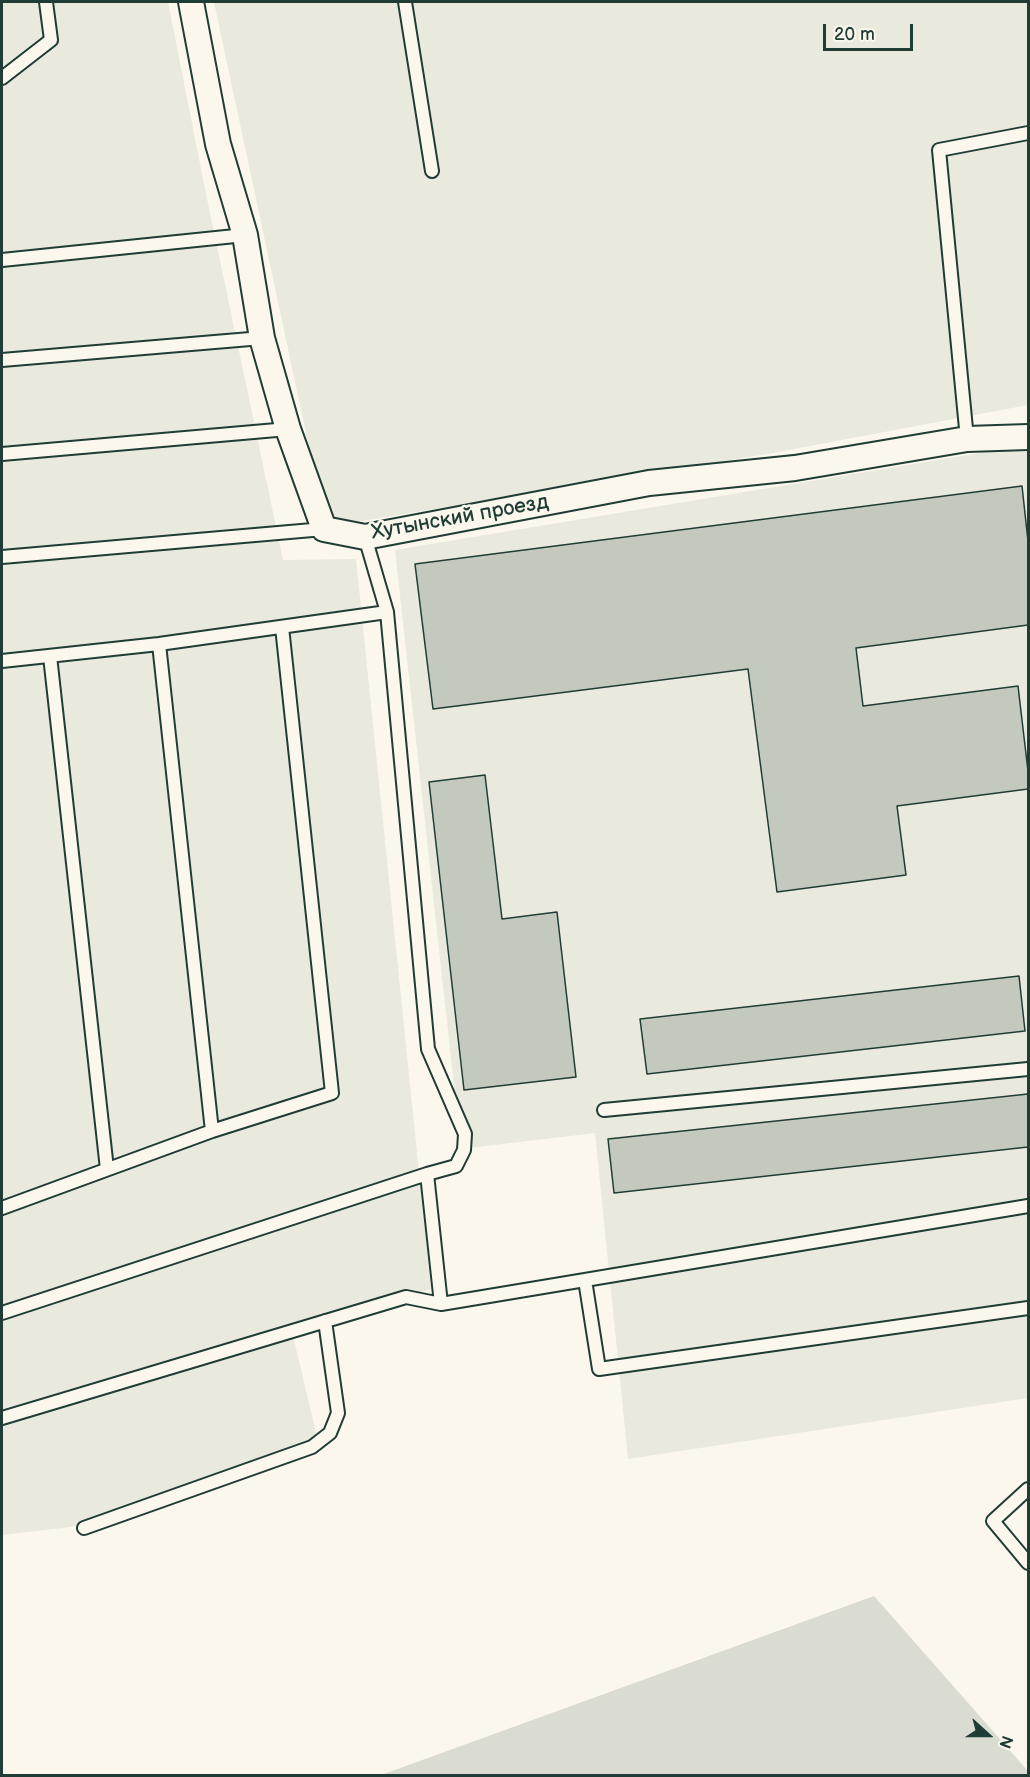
<!DOCTYPE html>
<html>
<head>
<meta charset="utf-8">
<style>
	body { margin:0 }
	#map { position:relative; width:1030px; height:1777px; overflow:hidden; background:#fbf7ec; font-family:"Balsamiq Sans",sans-serif }
	canvas { display:block }
	.frame { position:absolute; inset:0; border:3px solid #1f3d34; pointer-events:none }
	.north { position:absolute; left:958px; top:1705px; width:60px; height:60px; -webkit-text-stroke:4px #fbf7ec; paint-order:stroke; rotate:111deg; font-size:16px; font-weight:700; line-height:24px; text-align:center; color:#1f3d34 }
	.north::after { content:''; display:block; margin:auto; width:21px; height:27px; background:#1f3d34; clip-path:polygon(50% 0,100% 100%,50% 72%,0 100%) }
	.scale { position:absolute; left:823px; top:24px; width:90px; height:27px; box-sizing:border-box; border:3px solid #1f3d34; border-top:0; padding-left:8px; font-size:18px; line-height:21px; white-space:nowrap; color:#1f3d34; -webkit-text-stroke:4px #fbf7ec; paint-order:stroke }
</style>
</head>
<body>
<div id="map">
<canvas width="1030" height="1777"></canvas>
<div class="frame"></div>
<div class="north">N</div>
<div class="scale">20 m</div>
</div>
<script>
const ctx = document.querySelector('canvas').getContext('2d');
ctx.lineJoin = 'round';
function fillPath(path, color) {
  ctx.fillStyle = color;
  ctx.fill(path, 'evenodd');
}
function strokePath(path, color, width, dash) {
  ctx.strokeStyle = color;
  ctx.lineWidth = width;
  ctx.lineCap = dash ? 'butt' : 'round';
  ctx.setLineDash(dash || []);
  ctx.stroke(path);
}
function drawText(font, color, halo, rows, align = 'center') {
  ctx.font = font + ' "Balsamiq Sans",sans-serif';
  ctx.lineWidth = 5;
  ctx.setLineDash([]);
  ctx.textBaseline = 'middle';
  ctx.strokeStyle = halo;
  ctx.fillStyle = color;
  for (const [text, x, y, turn = 0] of rows) {
    ctx.save();
    ctx.translate(x, y);
    ctx.rotate((+turn || 0) * Math.PI / 180);
    ctx.textAlign = isNaN(turn) ? turn : align;
    if (halo) ctx.strokeText(text, 0, 0);
    ctx.fillText(text, 0, 0);
    ctx.restore();
  }
}
const built = new Path2D(`
	M2,2H168L206,194L283,560L356,559L431,1289L292,1332L318,1440L71,1527L2,1535Z
	M214,2H1028V405L767,454L326,527Z
	M1028,445V1398L628,1459L595,1133L461,1149L395,550Z`);
const green = new Path2D(`
	M874,1596L1028,1771V1775H381Z`);
const building = new Path2D(`
	M1022,486L1028,541V625L856,648L863,706L1018,686L1028,771V789L897,806L906,875L777,892L748,669L433,709L415,564Z
	M485,775L502,919L557,912L576,1077L464,1090L429,782Z
	M1019,976L1025,1031L647,1074L640,1019Z
	M1028,1094V1147L614,1193L608,1139Z`);
const service = new Path2D(`
	M405,2L432,171
	M2,78L51,40L46,2
	M2,260L245,235
	M2,360L262,338
	M967,439L939,150L1028,133
	M2,454L288,429
	M2,557L324,529
	M159,644L212,1131
	M50,656L107,1169
	M2,661L159,644L387,612
	M604,1110L1028,1069
	M427,1174L441,1304L585,1280L599,1369L1028,1308
	M2,1208L212,1131L332,1093L282,627
	M585,1280L1028,1206
	M2,1313L427,1174L456,1166L464,1150L465,1134L428,1049L387,612L365,537
	M2,1418L406,1297L441,1304
	M1028,1489L993,1521L1028,1563
	M84,1528L312,1447L330,1433L338,1413L325,1321`);
const minor = new Path2D(`
	M191,2L218,144L245,235L262,338L288,429L324,529L365,537L649,483L795,468L967,439L1028,437`);
const streetNames = [
	["Хутынский проезд",460,518,-10]
];
fillPath(built, '#eae9de');
fillPath(green, '#dbdcd1');
fillPath(building, '#c4c9be');
strokePath(building, '#1f3d34', 1.5);
strokePath(service, '#1f3d34', 16);
strokePath(minor, '#1f3d34', 28);
strokePath(service, '#fbf7ec', 12);
strokePath(minor, '#fbf7ec', 24);
drawText('21px', '#1f3d34', '#fbf7ec', streetNames);
</script>
</body>
</html>
